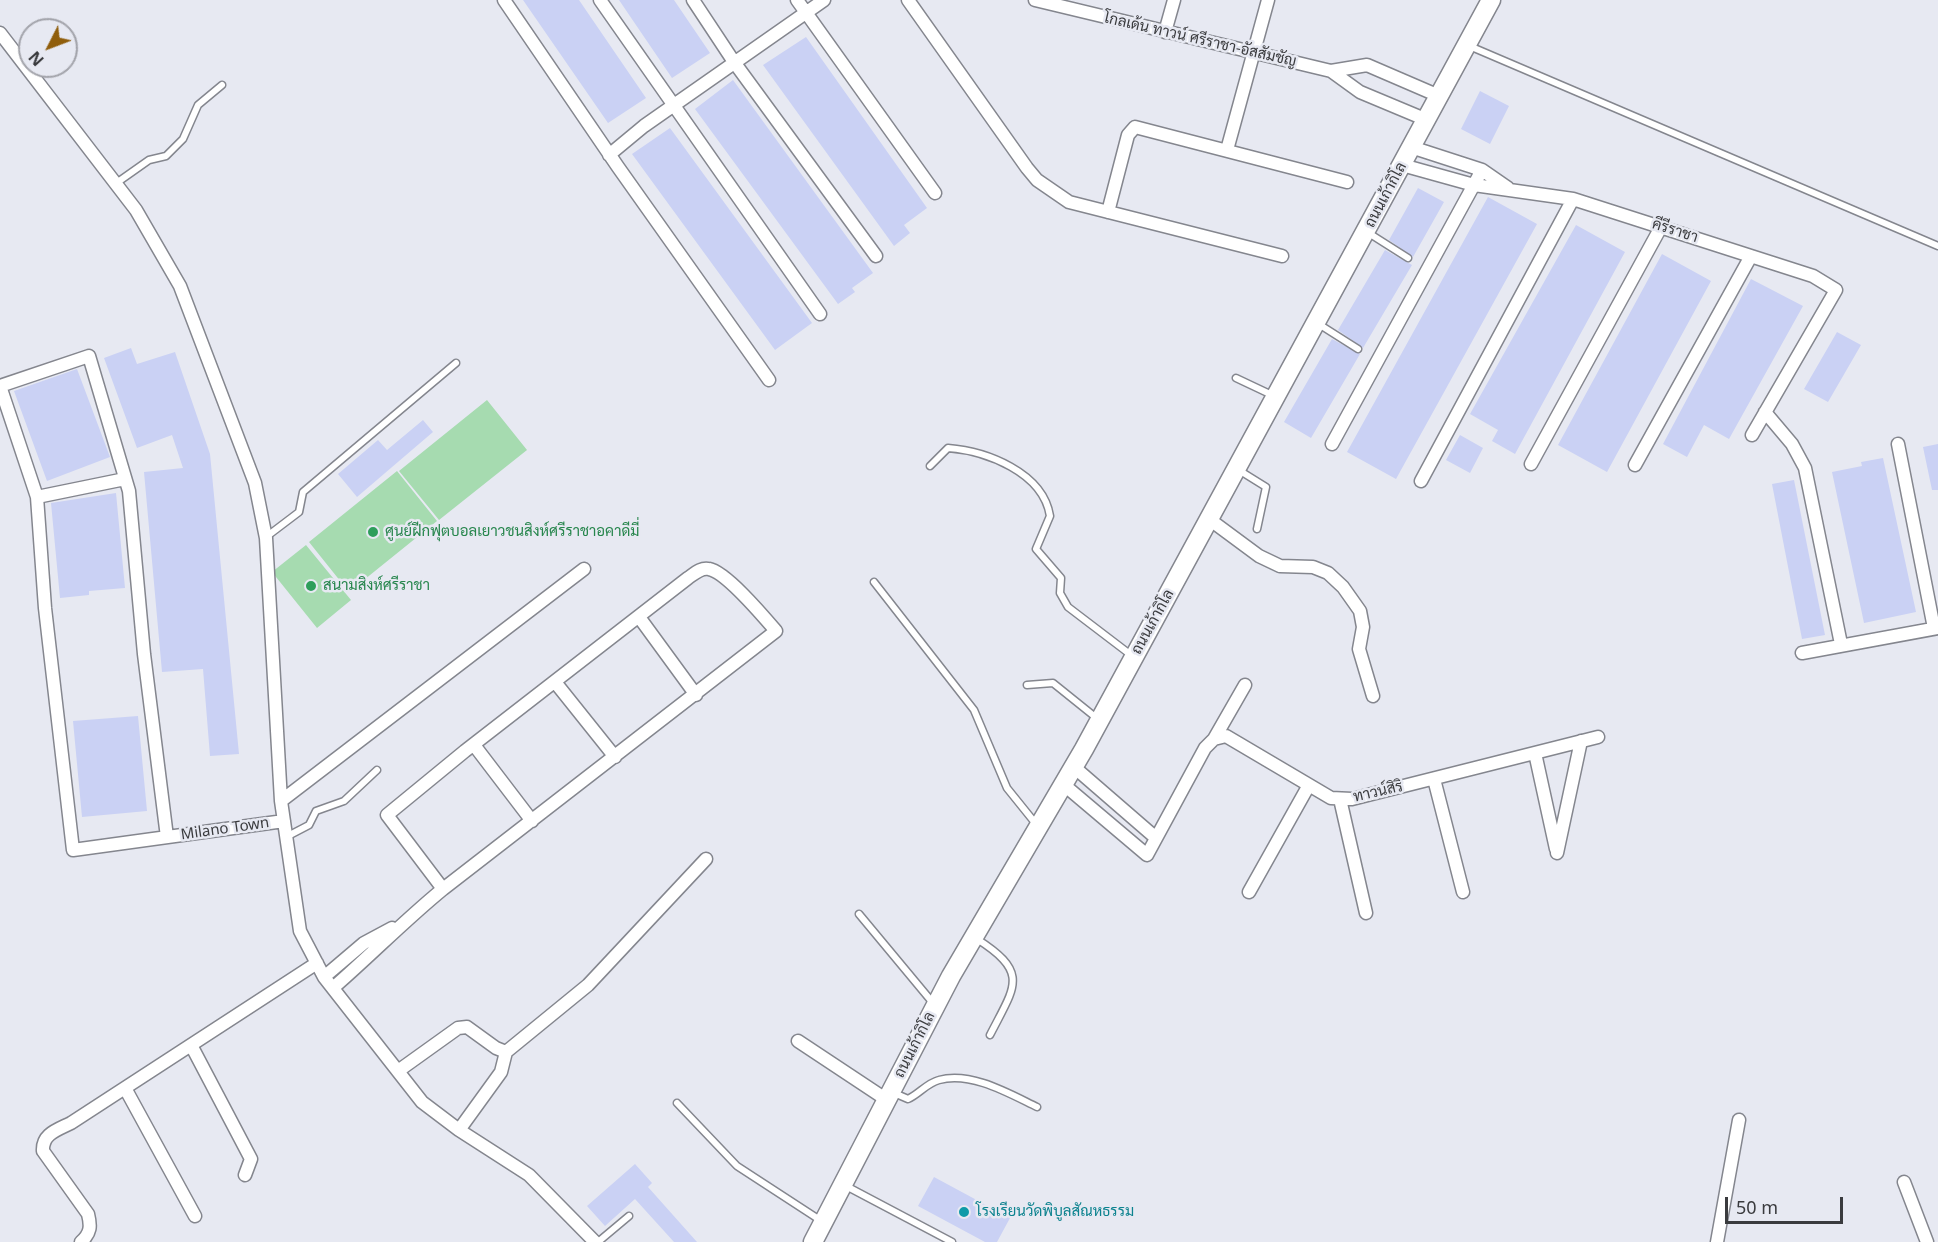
<!DOCTYPE html>
<html>
<head>
<meta charset="utf-8">
<style>
	body { margin:0 }
	#map { position:relative; width:1938px; height:1242px; overflow:hidden; background:#e7e9f2; font-family:"Noto Sans",sans-serif }
	canvas { display:block }
	.north { position:absolute; left:18px; top:18px; width:60px; height:60px; box-sizing:border-box; background:#e7e9f2; border:2px solid #a2a3aa; border-radius:50%; rotate:228deg; font-size:16px; font-weight:700; line-height:24px; text-align:center; color:#3a3b3e }
	.north::after { content:''; display:block; margin:auto; width:21px; height:27px; background:#905e0c; clip-path:polygon(50% 0,100% 100%,50% 72%,0 100%) }
	.scale { position:absolute; left:1725px; top:1197px; width:118px; height:27px; box-sizing:border-box; border:3px solid #3a3b3e; border-top:0; padding-left:8px; font-size:18px; line-height:21px; white-space:nowrap; color:#3a3b3e; -webkit-text-stroke:4px #e7e9f2; paint-order:stroke }
</style>
</head>
<body>
<div id="map">
<canvas width="1938" height="1242"></canvas>
<div class="north">N</div>
<div class="scale">50 m</div>
</div>
<script>
const ctx = document.querySelector('canvas').getContext('2d');
ctx.lineJoin = 'round';
function fillPath(path, color) {
  ctx.fillStyle = color;
  ctx.fill(path, 'evenodd');
}
function strokePath(path, color, width, dash) {
  ctx.strokeStyle = color;
  ctx.lineWidth = width;
  ctx.lineCap = dash ? 'butt' : 'round';
  ctx.setLineDash(dash || []);
  ctx.stroke(path);
}
function drawText(font, color, halo, rows, align = 'center') {
  ctx.font = font + ' "Noto Sans",Sarabun,sans-serif';
  ctx.lineWidth = 5;
  ctx.setLineDash([]);
  ctx.textBaseline = 'middle';
  ctx.strokeStyle = halo;
  ctx.fillStyle = color;
  for (const [text, x, y, turn = 0] of rows) {
    ctx.save();
    ctx.translate(x, y);
    ctx.rotate((+turn || 0) * Math.PI / 180);
    ctx.textAlign = isNaN(turn) ? turn : align;
    if (halo) ctx.strokeText(text, 0, 0);
    ctx.fillText(text, 0, 0);
    ctx.restore();
  }
}
const green = new Path2D(`
	M487,400L527,450L439,520L399,471Z
	M397,471L437,521L349,592L309,542Z
	M306,545L351,600L317,628L272,572Z`);
const building = new Path2D(`
	M523,0H579L646,98L608,123Z
	M619,0H674L710,53L672,78Z
	M806,37L927,208L904,225L910,233L894,246L763,65Z
	M733,80L873,273L852,288L855,292L838,304L695,109Z
	M1480,91L1509,106L1490,144L1461,129Z
	M670,128L812,323L775,350L632,154Z
	M1418,188L1444,202L1413,257L1389,240Z
	M1488,197L1537,224L1396,479L1347,452Z
	M1576,225L1625,252L1515,454L1492,441L1498,430L1470,414Z
	M1385,250L1412,265L1363,348L1338,330Z
	M1662,254L1711,281L1607,472L1558,445Z
	M1751,279L1803,306L1729,439L1704,425L1687,457L1663,444Z
	M1837,332L1861,345L1828,402L1804,389Z
	M1332,339L1360,354L1311,438L1284,422Z
	M131,348L137,364L175,352L210,454L239,754L210,756L203,669L162,672L144,472L183,468L172,435L137,448L104,358Z
	M77,369L110,457L47,481L14,391Z
	M423,420L433,432L357,497L338,474L378,440L387,450Z
	M1460,435L1483,448L1470,473L1446,460Z
	M1938,444V490H1932L1923,447Z
	M1883,458L1916,612L1864,623L1832,472L1862,466L1861,462Z
	M1794,480L1825,635L1802,639L1772,484Z
	M116,493L125,588L89,591V595L60,598L51,503Z
	M138,716L147,811L82,817L73,721Z
	M635,1164L652,1183L648,1187L697,1242H674L635,1199L605,1226L587,1206Z
	M934,1177L1010,1218L997,1242H985L918,1206Z`);
const service = new Path2D(`
	M1467,45L1938,246
	M115,184L149,160L166,156L183,139L198,105L222,85
	M1367,232L1408,258
	M1317,323L1358,349
	M1236,378L1272,395
	M930,466L948,448C986,451 1043,472 1050,516L1036,549L1061,578L1060,593L1068,607L1131,655
	M1237,469L1266,487L1257,529
	M266,537L299,512L303,492L456,363
	M874,582L974,710L1007,788L1036,824
	M1027,685L1053,683L1099,720
	M286,837L309,825L316,811L344,801L377,770
	M859,914L933,1003
	M977,939C1030,973 1015,986 990,1035
	M894,1093L908,1099C919,1094 927,1083 939,1080C971,1071 1010,1094 1037,1107
	M677,1103L737,1166L823,1222
	M846,1186L952,1242
	M598,1242L629,1216`);
const minor = new Path2D(`
	M504,0L618,167L769,380
	M600,0L820,314
	M693,0L734,62L876,256
	M797,0L935,193
	M908,0L1027,168L1037,180L1069,202L1282,256
	M1035,0L1331,71L1367,65L1439,96
	M1165,32L1174,0
	M0,33L136,210L180,286L255,483L266,538L281,801L300,931L324,977L422,1102L459,1130L529,1175L595,1242
	M1331,71L1360,92L1427,120
	M1411,147L1482,170L1508,188
	M1227,150L1268,0
	M609,155L644,126L824,0
	M1402,165L1474,185L1573,199L1813,276L1836,290L1752,435
	M1108,212L1128,135L1135,127L1347,182
	M1765,412L1792,444L1805,468L1841,644
	M1332,444L1482,170
	M1898,444L1934,628
	M1531,464L1661,227
	M1635,465L1751,256
	M1421,481L1573,199
	M37,497L125,479
	M1209,519L1259,556L1280,566L1313,567L1328,573L1343,587L1360,611L1363,627L1359,649L1373,696
	M639,617L696,695
	M1802,653L1938,628
	M555,682L615,757
	M1214,739L1245,685
	M474,745L532,821
	M1535,753L1556,849
	M1074,767L1156,838
	M1434,779L1463,892
	M1063,784L1147,855L1205,748L1214,739L1226,736L1331,798L1352,799L1598,737
	M1340,799L1366,913
	M281,801L584,569
	M167,837L144,654L129,491L89,356L0,386L37,497L45,608L73,850L284,821
	M1557,853L1581,741
	M1249,892L1309,785
	M324,977L364,943L392,928
	M333,988C371,955 405,920 443,889L776,631C764,617 726,572 709,569C701,567 694,574 688,578L465,751L387,815L443,889
	M798,1041L887,1100
	M191,1045L251,1159L245,1175
	M398,1071L458,1028L467,1027L496,1048L506,1052L588,985L706,859
	M125,1088L195,1216
	M459,1130L501,1072L506,1052
	M1904,1182L1927,1242
	M81,1242C91,1233 91,1226 88,1214L43,1151C42,1134 57,1130 71,1123L317,963
	M1717,1242L1739,1120`);
const secondary = new Path2D(`
	M813,1242L951,976L1084,749L1491,0`);
const markers = [
	[373,532,6,"#2e9e5b"],
	[311,586,6,"#2e9e5b"],
	[964,1212,6,"#0f9aa8"]
];
const streetNames = [
	["โกลเด้น ทาวน์ ศรีราชา-อัสสัมชัญ",1200,40,13],
	["ถนนเก้ากิโล",1386,195,-62],
	["คีรีราชา",1675,231,18],
	["ถนนเก้ากิโล",1153,622,-61],
	["ทาวน์สิริ",1378,792,-13],
	["Milano Town",225,829,-8],
	["ถนนเก้ากิโล",915,1045,-63]
];
const leisureNames = [
	["ศูนย์ฝีกฟุตบอลเยาวชนสิงห์ศรีราชาอคาดีมี่",385,532],
	["สนามสิงห์ศรีราชา",323,586]
];
const cultureNames = [
	["โรงเรียนวัดพิบูลสัณหธรรม",976,1212]
];
fillPath(green, '#a6dbb0');
fillPath(building, '#cad1f4');
strokePath(service, '#84868e', 9);
strokePath(minor, '#84868e', 15);
strokePath(secondary, '#84868e', 21);
strokePath(service, '#fff', 6);
strokePath(minor, '#fff', 12);
strokePath(secondary, '#fff', 18);
for (const [x, y, r, color] of markers) {
  const dot = new Path2D();
  dot.arc(x, y, r, 0, 2 * Math.PI);
  ctx.fillStyle = color;
  ctx.fill(dot);
  strokePath(dot, '#e7e9f2', 2);
}
drawText('15px', '#3a3b3e', '#e7e9f2', streetNames);
drawText('15px', '#27864d', '#e7e9f2', leisureNames, 'left');
drawText('15px', '#0d838f', '#e7e9f2', cultureNames, 'left');
</script>
</body>
</html>
